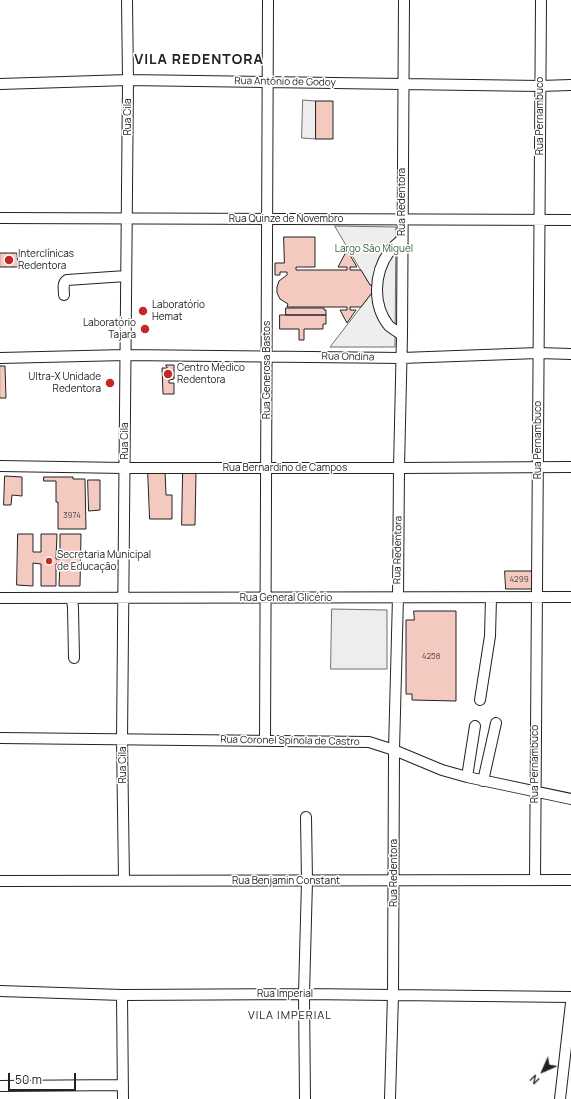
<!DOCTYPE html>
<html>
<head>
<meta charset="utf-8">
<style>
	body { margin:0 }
	#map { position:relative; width:571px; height:1099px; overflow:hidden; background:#fff; font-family:Manrope,sans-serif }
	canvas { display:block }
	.north { position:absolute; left:523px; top:1051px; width:40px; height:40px; -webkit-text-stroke:3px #fff; paint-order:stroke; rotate:225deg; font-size:11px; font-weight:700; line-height:16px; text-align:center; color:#222 }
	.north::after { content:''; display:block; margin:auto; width:14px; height:18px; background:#222; clip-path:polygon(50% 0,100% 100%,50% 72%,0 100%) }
	.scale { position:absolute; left:8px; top:1073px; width:68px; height:18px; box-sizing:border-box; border:2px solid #222; border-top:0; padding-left:5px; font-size:12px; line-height:14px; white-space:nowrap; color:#222; -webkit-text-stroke:3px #fff; paint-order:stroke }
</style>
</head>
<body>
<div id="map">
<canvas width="571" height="1099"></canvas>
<div class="north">N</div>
<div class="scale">50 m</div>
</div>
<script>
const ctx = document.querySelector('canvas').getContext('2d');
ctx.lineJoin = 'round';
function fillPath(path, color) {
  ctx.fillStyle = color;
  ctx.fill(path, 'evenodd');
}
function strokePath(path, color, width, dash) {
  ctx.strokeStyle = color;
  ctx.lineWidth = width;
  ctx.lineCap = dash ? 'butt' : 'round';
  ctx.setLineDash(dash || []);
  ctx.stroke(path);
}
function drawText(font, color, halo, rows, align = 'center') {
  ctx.font = font + ' Manrope,sans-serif';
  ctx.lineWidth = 3;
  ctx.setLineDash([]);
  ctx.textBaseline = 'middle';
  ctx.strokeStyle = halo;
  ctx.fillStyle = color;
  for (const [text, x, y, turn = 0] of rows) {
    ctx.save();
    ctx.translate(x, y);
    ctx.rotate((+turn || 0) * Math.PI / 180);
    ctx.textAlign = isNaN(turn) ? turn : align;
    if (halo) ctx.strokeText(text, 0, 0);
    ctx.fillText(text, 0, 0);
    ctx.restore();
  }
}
const green = new Path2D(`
	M335,226L396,227L395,347H330L371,294H373L374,285H370Z`);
const parking = new Path2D(`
	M303,100L316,101V139L302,138Z
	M332,609L387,610V669H331Z`);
const building = new Path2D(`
	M316,101H333V139H316Z
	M284,237H315V267H296V270H347V267H338L347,250L357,267H350V270H361L370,285L374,286L373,294H371L361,307H350V310H356L347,323L340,310H347V307H287L288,304L280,299L277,293V287L279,281L287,275V272H280V275H275V263H284Z
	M0,253H17L18,267H0Z
	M286,308H324V310H326V315H286Z
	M280,315H326V324H323V329H304V340H299V329H280Z
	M166,365H174V379L169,380V383H174V394H163L162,368H167Z
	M0,366H5L6,398H0Z
	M148,471H165L166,495H172V519H150Z
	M183,473H196L195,525H182Z
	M5,476L22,477V496L12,495L11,505H4Z
	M44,477H73V479H85L86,529H58V502H56V481H44Z
	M88,480H100V510L89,511Z
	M18,534H33V552H41V534H57L56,559H60V534H81L80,586H59L60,564H56V586H41V564L33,563V586L17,585Z
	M505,571H532L533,589H506Z
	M414,611H456V701L412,700V694H406V620H414Z`);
const minor = new Path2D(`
	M0,84L128,80L540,86L571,85
	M0,218L571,220
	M402,239C398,243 392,247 389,252C374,273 372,305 389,326C393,329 398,332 402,335
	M64,295C64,289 62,283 67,280L126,276
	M0,358L125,355L402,358L538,353L571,354
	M0,466L125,468H399L571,467
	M0,598L571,597
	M72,599L73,608L74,658
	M480,700L490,636L491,598
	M0,738L369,742L394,750L442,770L467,777L571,799
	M265,741L268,0
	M467,777L475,726
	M483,781L496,723
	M535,880L541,0
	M0,881L571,880
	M124,881L122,740L128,80L127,0
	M0,991L122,995L304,994L571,997
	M122,995L123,1099
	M0,1086L123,1085
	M305,1099L304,994L307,881L306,817
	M390,1099L393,995L394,750L398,597L399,468L402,335L404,0
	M560,1099L571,1003`);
const markers = [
	[9,260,5,"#c62828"],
	[143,311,5,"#c62828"],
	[145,329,5,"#c62828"],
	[168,374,5,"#c62828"],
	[110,383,5,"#c62828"],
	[49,561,4,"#c62828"]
];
const numberNames = [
	["3974",72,516],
	["4299",519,580],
	["4258",431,657]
];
const streetNames = [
	["Rua Antônio de Godoy",285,82,1],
	["Rua Pernambuco",540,116,-90],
	["Rua Cila",128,117,-90],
	["Rua Redentora",402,202,-90],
	["Rua Quinze de Novembro",286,219],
	["Rua Ondina",348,357,1],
	["Rua Generosa Bastos",267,370,-90],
	["Rua Pernambuco",538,440,-90],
	["Rua Cila",125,441,-90],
	["Rua Bernardino de Campos",285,468],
	["Rua Redentora",398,550,-89],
	["Rua General Glicério",286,598],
	["Rua Coronel Spínola de Castro",290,741,1],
	["Rua Pernambuco",535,764,-90],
	["Rua Cila",123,765,-90],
	["Rua Redentora",394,873,-90],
	["Rua Benjamin Constant",286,881],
	["Rua Imperial",285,994]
];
const parkNames = [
	["Largo São Miguel",374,249]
];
const poiNames = [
	["Interclínicas",18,254],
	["Redentora",18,266],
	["Laboratório",152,305],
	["Hemat",152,317],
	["Laboratório",136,323,"right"],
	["Tajara",136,335,"right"],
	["Centro Médico",177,368],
	["Redentora",177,380],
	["Ultra-X Unidade",101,377,"right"],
	["Redentora",101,389,"right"],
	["Secretaria Municipal",57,555],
	["de Educação",57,567]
];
const neighbourhoodNames = [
	["VILA IMPERIAL",290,1016]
];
const districtNames = [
	["VILA REDENTORA",199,60]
];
fillPath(green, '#eee');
strokePath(green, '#6f6f6f', 1);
fillPath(parking, '#ededed');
strokePath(parking, '#6f6f6f', 1);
fillPath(building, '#f3c9c0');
strokePath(building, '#222', 1);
strokePath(minor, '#222', 12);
strokePath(minor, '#fff', 10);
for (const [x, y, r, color] of markers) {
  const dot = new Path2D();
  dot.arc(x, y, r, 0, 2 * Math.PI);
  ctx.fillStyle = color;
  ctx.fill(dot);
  strokePath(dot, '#fff', 1.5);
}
drawText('8px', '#564c4a', null, numberNames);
drawText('10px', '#222', '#fff', streetNames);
drawText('10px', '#2f5e38', '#fff', parkNames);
drawText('10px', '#222', '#fff', poiNames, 'left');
ctx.letterSpacing = '1px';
drawText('11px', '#222', '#fff', neighbourhoodNames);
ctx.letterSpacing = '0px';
ctx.letterSpacing = '1px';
drawText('bold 14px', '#222', '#fff', districtNames);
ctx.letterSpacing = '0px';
</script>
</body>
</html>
